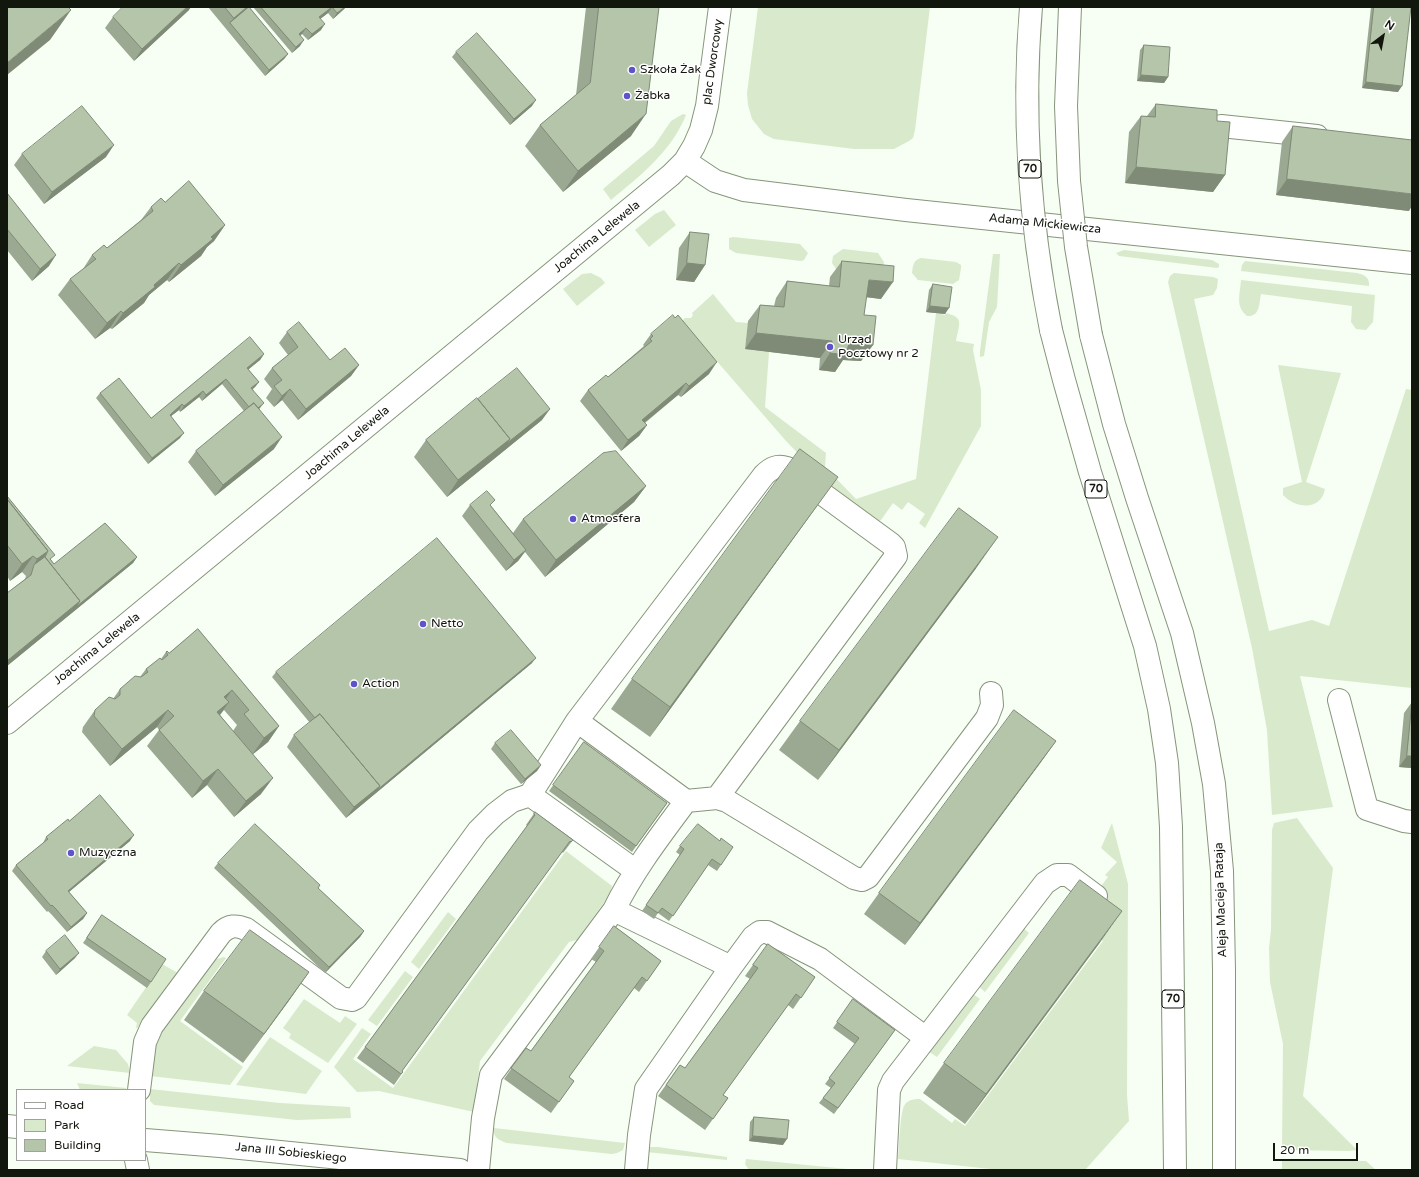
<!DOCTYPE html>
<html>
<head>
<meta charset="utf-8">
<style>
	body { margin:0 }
	#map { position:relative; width:1419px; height:1177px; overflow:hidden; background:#f7fef3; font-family:"Varela Round",sans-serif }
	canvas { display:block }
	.frame { position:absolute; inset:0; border:8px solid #12170d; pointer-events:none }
	.legend { position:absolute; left:16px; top:1089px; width:130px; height:72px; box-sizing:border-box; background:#fff; border:1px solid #a0a29e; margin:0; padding:5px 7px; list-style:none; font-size:12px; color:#12170d }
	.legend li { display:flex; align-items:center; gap:8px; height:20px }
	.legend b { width:20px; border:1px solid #a0a29e }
	.north { position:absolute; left:1363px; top:16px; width:40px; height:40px; -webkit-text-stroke:3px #fff; paint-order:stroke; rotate:32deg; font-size:11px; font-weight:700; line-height:16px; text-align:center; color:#12170d }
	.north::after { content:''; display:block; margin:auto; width:14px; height:18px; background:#12170d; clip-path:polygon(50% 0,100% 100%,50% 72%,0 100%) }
	.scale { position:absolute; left:1273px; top:1143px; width:85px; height:18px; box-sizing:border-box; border:2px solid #12170d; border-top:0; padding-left:5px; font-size:12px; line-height:14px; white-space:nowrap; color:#12170d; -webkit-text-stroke:3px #fff; paint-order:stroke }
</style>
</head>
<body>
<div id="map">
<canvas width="1419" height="1177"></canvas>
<div class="frame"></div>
<ul class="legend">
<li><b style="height:5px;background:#fff"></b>Road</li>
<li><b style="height:11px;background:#d8eacb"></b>Park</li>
<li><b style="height:11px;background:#b5c5aa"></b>Building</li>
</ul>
<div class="north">N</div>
<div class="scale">20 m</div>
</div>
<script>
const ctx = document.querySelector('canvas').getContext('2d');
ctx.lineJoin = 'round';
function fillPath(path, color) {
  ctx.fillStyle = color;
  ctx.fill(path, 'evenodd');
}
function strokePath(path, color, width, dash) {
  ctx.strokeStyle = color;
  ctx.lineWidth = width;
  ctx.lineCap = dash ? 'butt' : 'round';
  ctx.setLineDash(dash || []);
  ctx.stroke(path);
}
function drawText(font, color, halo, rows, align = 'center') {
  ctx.font = font + ' "Varela Round",sans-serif';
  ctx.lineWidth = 3;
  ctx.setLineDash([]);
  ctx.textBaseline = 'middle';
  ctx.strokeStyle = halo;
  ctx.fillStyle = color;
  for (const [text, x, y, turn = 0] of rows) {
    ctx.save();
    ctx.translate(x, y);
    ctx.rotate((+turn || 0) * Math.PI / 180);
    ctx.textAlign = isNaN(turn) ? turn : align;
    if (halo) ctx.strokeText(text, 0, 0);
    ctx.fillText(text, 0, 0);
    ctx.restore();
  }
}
const green = new Path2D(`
	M758,7H930L915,130L913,138L909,141L894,149H854L774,139L764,134L752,119L748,105L747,93Z
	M683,114L686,115C671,152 641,175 611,200L603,189L654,146L671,121Z
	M664,210L676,225L649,247L635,230L655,214Z
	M733,237L800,244L808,253L804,260L801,261L736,253L729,249V238Z
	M843,249L878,253L884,262L883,268L877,273L836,269L832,263L833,256Z
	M1124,250L1212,260L1219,264V267L1217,268L1119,256L1116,253Z
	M993,254H1000L997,307L989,322L984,356L980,357V351Z
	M921,258L956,262L961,265V268L959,280L953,284L918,280L912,273C913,266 913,260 921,258Z
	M1245,261L1357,273C1364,275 1370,277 1369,286L1241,271L1242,265Z
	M591,273L601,278L605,283L577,306L563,289L582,274Z
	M1174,273L1213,277L1218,279L1217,288L1213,295L1194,299L1269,631L1312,620L1329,626L1406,389L1412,390V688L1300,676L1333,807L1272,815L1267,730L1252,648L1168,282L1170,276Z
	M1241,280L1375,295L1373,322L1366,330L1356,329L1351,322L1352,306L1261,294C1259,304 1260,317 1247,316C1235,306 1240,295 1241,280Z
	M713,294L736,322L748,323L745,349L769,352L765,407L826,453L825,467L856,499L916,479L936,313L945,315V313C965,317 959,324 956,341L974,344L973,350L981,390V426L925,528L919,523L925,514L908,502L902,510L893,503L881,520L876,523L843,500L786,441L682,321L685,318H691L693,315L692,313Z
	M1278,365L1341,373L1306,482L1325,489C1321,511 1296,509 1283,495V488L1302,482Z
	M1297,818L1333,868L1303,1096L1357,1150L1349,1151L1282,1150L1283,1044L1270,982L1269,948L1271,930L1272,830L1274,823Z
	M1112,823L1128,884L1127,1095L1129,1121L1085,1170H1000L898,1159C899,1149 900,1114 904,1106C907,1100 913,1099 920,1099L952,1123L955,1119L965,1126L1103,941L1076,919L1108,877L1105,875L1117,862L1101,848Z
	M566,851L612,886L610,894L577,940L569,942L480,1061L474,1112L379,1091L357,1092L334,1067L362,1028L371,1034L353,1059L393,1088Z
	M448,912L456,919L419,969L411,962Z
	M1021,926L1029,933L985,992L977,985Z
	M224,957L226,958L180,1021L243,1067L230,1085L150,1076L154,1050L161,1031L213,960Z
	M162,964L178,973L137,1028H136L137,1023L127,1015Z
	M405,971L413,977L377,1026L368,1020Z
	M972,993L980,999L937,1057L928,1051Z
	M304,999L340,1023L345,1016L357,1024L328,1063L289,1038L291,1034L283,1028Z
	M270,1037L322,1071L306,1094L236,1085Z
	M94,1046L116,1050L128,1064L130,1073L67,1066Z
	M77,1083L126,1088V1090H80Z
	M150,1089L280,1103L350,1107L351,1118L297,1120L154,1105L150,1101Z
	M494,1128L625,1143L623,1150L617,1153L612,1154L507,1143C500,1141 492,1137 494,1128Z
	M646,1147H658L727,1157V1160L646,1152Z
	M746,1159L857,1170H749L745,1164Z
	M1282,1160L1366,1161L1376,1170H1282Z`);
const minor = new Path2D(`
	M1221,126L1317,136
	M685,161L715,181L744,190L906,210L1412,263
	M1339,700L1367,809L1404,821L1412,822
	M577,721L686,801L717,798L727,801L854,878L862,880L868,877L987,718L992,705L991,693
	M7,723L671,175L685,161L694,146L701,130L707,106L720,7
	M530,795L636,871
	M614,910L731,967L646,1089L639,1135L636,1170
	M731,967L753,937L760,932H767L820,959L926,1038
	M139,1090L145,1042L152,1026L221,933C229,925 236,925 246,929L341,998L352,1000L356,998L478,831L495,814L512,801L530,795L577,721L764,475C771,468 777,465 787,468L891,544L894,547L896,556L717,798
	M7,1126L17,1127
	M145,1140L220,1146L460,1170
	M136,1160L138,1170
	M478,1170L483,1118L491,1075L614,910C633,871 660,836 686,801
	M885,1170L889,1090L893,1081L1045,883L1057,875H1068L1096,896`);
const major = new Path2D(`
	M1051,330L1064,380L1090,472L1145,646L1159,709L1167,763L1171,827L1175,1170
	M1091,335L1114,424L1137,498L1182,633L1203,723L1214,784L1222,871L1224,970V1170`);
const majorBridge = new Path2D(`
	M1031,7C1022,114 1030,225 1051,330
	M1070,7L1066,106L1069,181L1076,247L1091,335`);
const wall = new Path2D(`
	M208,7H249L288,54L284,59L265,76Z
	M253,7H346L343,10L333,19L328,13L320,19L321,30L308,40L302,34L301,35L300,46L292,53Z
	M586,7H659L631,136L563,192L525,146L540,125L576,95Z
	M1371,7H1411L1398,92L1362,88Z
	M189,10L134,61L105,28L113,17Z
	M1144,45L1168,77L1164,83L1137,81L1140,50Z
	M456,52L532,106L510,125L452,57Z
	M1156,104L1217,121L1225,175L1213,192L1125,183L1129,132L1141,116H1147Z
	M1293,126L1409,211L1276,195L1282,142Z
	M22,154L106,157L44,204L14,165Z
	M7,193L49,266L32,281L7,250Z
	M165,202L225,225L214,241L207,247L201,256L169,282L167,280L149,295L144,303L112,329L110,328L95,339L58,295L70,279L83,269L92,255L107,248L141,220L151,207Z
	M690,232L705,265L694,282L676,280L679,248Z
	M842,261L881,299L866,297L864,315L873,345L861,361L843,360L835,372L819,370L820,358L745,349L748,321L760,305L774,306L776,298L787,281L829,286L830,277Z
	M933,284L945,314L926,312L929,290Z
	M287,332L330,360L359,365L351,376L298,420L282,400L274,407L266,398L272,389L264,379L272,368L288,355L279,343Z
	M651,334L709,374L681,397L678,395L645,423L647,425L639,436L621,451L580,401L588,390L608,377L644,346L643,345Z
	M264,354L260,360L248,369L259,382L255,387L253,389L260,408L259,409L274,449L215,496L188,462L196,451L244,411L222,384L202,401L199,397L180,412L179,410L171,416L180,438L148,464L96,398L100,393L151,418Z
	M478,399L542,420L447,497L414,457L426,440Z
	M646,486L634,502L545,577L525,552L518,561L506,571L462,516L470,505L491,506L513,533L523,519Z
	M7,496L54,564L137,557L133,563L7,666V593L25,579L26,576L22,572L10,581L7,576Z
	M817,506L650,737L611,709L632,679Z
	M977,567L818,780L779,750L800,721Z
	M198,629L279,726L268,742L253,754L261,794L234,817L207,785L192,798L147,746L159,730L157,727L110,766L82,732L83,727L95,710L113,699L120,689L140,677L146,669L161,659L166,652L169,653ZM224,710L237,725L233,731L220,715Z
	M532,663L346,818L287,747L294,735L310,723L272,677L276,672Z
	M1412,702V768L1399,767L1404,713Z
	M1056,741L1041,762L905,945L864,914L879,893Z
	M584,742L667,803L632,852L549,791Z
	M495,743L541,765L537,771L521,784L491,749Z
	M535,812L573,840L563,853L562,852L402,1071L403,1072L394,1085L357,1058L527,826L526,825Z
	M69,821L130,841L69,892L87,913L83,919L67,932L52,915L48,911L47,912L12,871L16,865L43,843L46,837Z
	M720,841L733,847L717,871L708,865L669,921L658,913L654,919L642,911L680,855L676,852L680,846Z
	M218,863L320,885L318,888L364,931L360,937L325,973L214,868Z
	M102,915L151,982L147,988L83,943Z
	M614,926L661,961L639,992L634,988L569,1077L574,1081L551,1113L504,1079L526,1048L531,1051L596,962L591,959Z
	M1101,941L965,1124L923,1093L944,1063Z
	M768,944L815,977L793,1009L788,1005L723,1095L728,1098L705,1130L658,1096L680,1065L685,1068L750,979L745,976Z
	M46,951L75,958L56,975L42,957Z
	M309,972L288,1002L243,1063L184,1020L204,991Z
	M853,999L895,1030L834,1114L819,1103L831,1088L825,1084L855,1044L833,1028Z
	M754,1117L783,1145L749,1141L750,1122Z`);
const shadedWall = new Path2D(`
	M187,7H191L189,10L134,61L142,49Z
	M247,7H249L245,13L230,23L234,18Z
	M332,7L328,13L315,23L319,17Z
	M345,7H346L343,10L333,19L337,13Z
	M71,10L50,40L7,75V63Z
	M325,24L321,30L308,40L312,34Z
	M306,28L302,34L295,39L299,34Z
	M304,40L300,46L292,53L296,47Z
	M288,54L284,59L265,76L269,70Z
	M1141,75L1168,77L1164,83L1137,81Z
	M1366,82L1402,86L1398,92L1362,88Z
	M536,100L532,106L510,125L514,119Z
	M646,114L631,136L563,192L578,171Z
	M114,145L106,157L44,204L52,192Z
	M1136,167L1225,175L1213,192L1125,183Z
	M1287,179L1412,194V206L1409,211L1276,195Z
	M225,225L214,241L207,247L201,256L169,282L181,265L211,237Z
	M56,255L49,266L32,281L40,269Z
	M179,263L167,280L149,295L144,303L112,329L123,313L154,285Z
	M687,263L705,265L694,282L676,280Z
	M869,280L893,282L881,299L857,296Z
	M930,306L949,308L945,314L926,312Z
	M121,311L110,328L95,339L107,323Z
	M756,333L832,341L820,358L745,349Z
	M849,343L873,345L861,361L843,360L835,372L819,370L830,353Z
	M264,354L260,360L243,374L247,368Z
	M717,362L709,374L681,397L689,386Z
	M359,365L351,376L298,420L306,409Z
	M226,379L222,384L202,401L206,395Z
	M259,382L255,387L247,393L251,388Z
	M686,383L678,395L634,431L642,420Z
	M290,389L282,400L274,407L282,396Z
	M203,391L199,397L180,412L184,406Z
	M264,403L260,408L249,417L253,412Z
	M182,404L179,410L166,420L170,415Z
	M550,409L542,420L447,497L458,480L510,439Z
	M647,425L639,436L621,451L628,440Z
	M184,433L180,438L148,464L152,458Z
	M282,437L274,449L215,496L223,485Z
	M838,477L817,506L650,737L670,707Z
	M646,486L634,502L545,577L556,560Z
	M998,537L977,567L818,780L839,750Z
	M526,550L518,561L506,571L514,560Z
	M48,551L37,568L34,565L37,559Z
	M33,556L22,572L10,581L22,564Z
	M137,557L133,563L7,666V661L80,601Z
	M536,658L532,663L346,818L354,807Z
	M232,690L221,706L224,697Z
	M229,702L217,719V712Z
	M168,710L157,727L110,766L122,749Z
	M279,726L268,742L252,755L264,738Z
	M1056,741L1041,762L905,945L920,923Z
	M1407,756H1412V768L1399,767Z
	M541,765L537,771L521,784L525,779Z
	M218,769L207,785L192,798L203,781Z
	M273,778L261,794L234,817L246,801Z
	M134,835L130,841L64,896L68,891Z
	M1122,911L1101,941L965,1124L986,1094Z
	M87,913L83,919L67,932L71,927Z
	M364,931L360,937L325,973L329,967Z
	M79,953L75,958L56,975L60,969Z
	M309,972L288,1002L243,1063L264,1034Z
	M753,1136L787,1139L783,1145L749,1141Z`);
const building = new Path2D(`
	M7,7H68L71,10L7,63Z
	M123,7H187L142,49L113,17Z
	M225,7H247L234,18Z
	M249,7L288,54L269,70L230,23Z
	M261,7H345L337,13L332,7L319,17L325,24L312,34L306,28L299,34L304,40L296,47Z
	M599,7H659L646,114L578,171L540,125L590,83Z
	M1374,7H1411L1402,86L1366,82Z
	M477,33L536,100L514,119L456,52Z
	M1144,45L1170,47L1168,77L1141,75Z
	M1156,104L1217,110V121L1230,122L1225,175L1136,167L1141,116L1155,117Z
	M82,106L114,145L52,192L22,154Z
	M1293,126L1412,140V194L1287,179Z
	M189,181L225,225L211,237L213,239L181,265L179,263L154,285L155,287L123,313L121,311L107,323L70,279L96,259L92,255L104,245L107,248L153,211L151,207L161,198L165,202Z
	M7,193L56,255L40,269L7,229Z
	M690,232L709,234L705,265L687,263Z
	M842,261L894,266L893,282L869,280L864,315L876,316L873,345L849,343L846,355L830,353L832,341L756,333L760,305L784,307L787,281L839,287Z
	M933,284L952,287L949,308L930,306Z
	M673,315L675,318L678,315L717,362L689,386L686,383L642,420L647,425L628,440L588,390L606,375L608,377L652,341L650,339L653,336L651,334Z
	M299,322L330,360L345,348L359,365L306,409L290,389L282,396L274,386L282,380L272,368L298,347L287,332Z
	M250,337L264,354L247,368L259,382L251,388L264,403L258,408L254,403L249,407L226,379L206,395L203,391L184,406L182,404L170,415L184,433L152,458L100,393L119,378L151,418Z
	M517,368L550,409L506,444L510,439L478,399Z
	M477,398L510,439L458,480L426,440Z
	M254,403L282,437L223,485L196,451Z
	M800,449L838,477L670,707L632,679Z
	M616,451L646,486L556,560L523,519L603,453Z
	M487,491L495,500L490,505L526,550L514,560L470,505Z
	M7,496L55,555L50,559L54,564L105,523L137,557L76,607L80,601L45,557L48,551L7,499Z
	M7,499L48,551L37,559L33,556L22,564L7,545Z
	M959,508L998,537L839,750L800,721Z
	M437,538L536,658L376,791L380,786L320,714L315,718L276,672Z
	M45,557L80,601L7,661V593L31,575L34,565Z
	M198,629L279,726L264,738L244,714L249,710L232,690L224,697L229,702L217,712L273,778L246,801L218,769L203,781L159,730L174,716L168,710L122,749L94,716L95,710L109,697L115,699L120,695V689L135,676L141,677L148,672L146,669L160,658L162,660L168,655L166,652L167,651L169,653Z
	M1412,702V756H1407Z
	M1014,710L1056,741L920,923L879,893Z
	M320,714L380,786L354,807L294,735Z
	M511,730L541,765L525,779L495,743Z
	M584,742L667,803L636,846L553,785Z
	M100,795L134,835L68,891L87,913L71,927L56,909L52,905L51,906L16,865L48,839L46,837L68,819L69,821Z
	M535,812L573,840L571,842L570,841L402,1071L403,1072L401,1074L365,1047L535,815L534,814Z
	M255,824L320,885L318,888L364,931L329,967L218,863Z
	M698,824L720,841L721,838L733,847L721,865L712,859L673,916L662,908L658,913L646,905L684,849L680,846Z
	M1080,880L1122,911L986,1094L944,1063Z
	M102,915L166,959L151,982L87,938Z
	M614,926L661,961L647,981L642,977L569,1077L574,1081L559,1102L511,1068L526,1048L531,1051L604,951L599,947Z
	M250,930L309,972L264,1034L204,991Z
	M65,935L79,953L60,969L46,951Z
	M768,944L815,977L801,998L796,994L723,1095L728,1098L713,1119L666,1085L680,1065L685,1068L758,968L753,965Z
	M853,999L895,1030L838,1108L823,1098L835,1083L829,1078L859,1038L837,1022Z
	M754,1117L789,1120L787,1139L753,1136Z`);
const markers = [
	[632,70,4,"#5f53cc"],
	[627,96,4,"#5f53cc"],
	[830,347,4,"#5f53cc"],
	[573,519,4,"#5f53cc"],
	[423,624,4,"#5f53cc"],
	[354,684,4,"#5f53cc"],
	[71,853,4,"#5f53cc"]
];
const shields = [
	[1030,169,22],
	[1096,489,22],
	[1173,999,22]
];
const shieldNames = [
	["70",1030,169],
	["70",1096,489],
	["70",1173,999]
];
const streetNames = [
	["plac Dworcowy",713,62,-82],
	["Adama Mickiewicza",1045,224,6],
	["Joachima Lelewela",597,237,-39],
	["Joachima Lelewela",347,443,-40],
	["Joachima Lelewela",97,649,-39],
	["Aleja Macieja Rataja",1221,900,-92],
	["Jana III Sobieskiego",291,1153,6]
];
const poiNames = [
	["Szkoła Żak",640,70],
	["Żabka",635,96],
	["Urząd",838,340],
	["Pocztowy nr 2",838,354],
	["Atmosfera",581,519],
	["Netto",431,624],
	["Action",362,684],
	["Muzyczna",79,853]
];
fillPath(green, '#d8eacb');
strokePath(minor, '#86957b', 24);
strokePath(major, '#86957b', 24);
strokePath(minor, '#fff', 22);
strokePath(major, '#fff', 22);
strokePath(majorBridge, '#86957b', 24, []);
strokePath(majorBridge, '#fff', 22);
fillPath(wall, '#9ca992');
fillPath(shadedWall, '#7f8a77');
fillPath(building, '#b5c5aa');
strokePath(building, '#7f8a77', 1);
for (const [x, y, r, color] of markers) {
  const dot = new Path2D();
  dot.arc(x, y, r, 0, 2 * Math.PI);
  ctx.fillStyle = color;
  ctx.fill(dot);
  strokePath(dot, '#fff', 1.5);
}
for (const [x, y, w] of shields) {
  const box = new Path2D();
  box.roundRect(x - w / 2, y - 9, w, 18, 3);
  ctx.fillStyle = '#fff';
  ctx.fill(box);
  strokePath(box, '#12170d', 1);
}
drawText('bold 11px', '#12170d', null, shieldNames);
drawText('12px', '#12170d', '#fff', streetNames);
drawText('12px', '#12170d', '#fff', poiNames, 'left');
</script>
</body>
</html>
